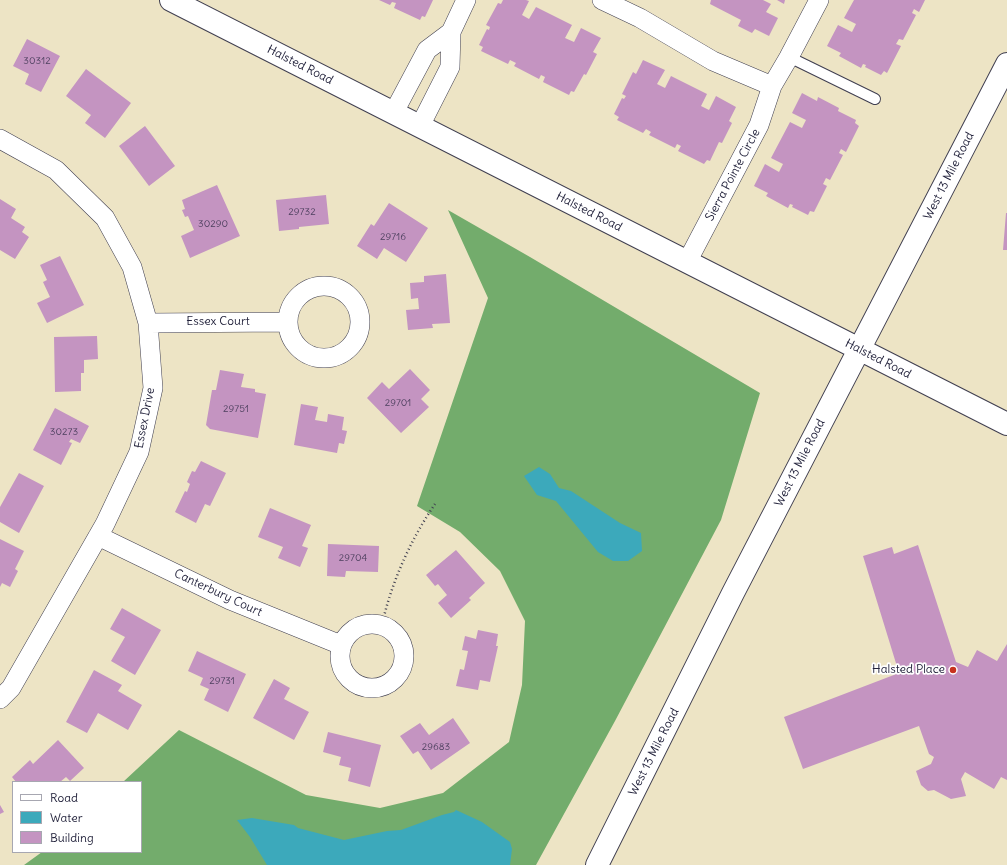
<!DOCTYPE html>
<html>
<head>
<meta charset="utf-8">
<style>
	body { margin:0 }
	#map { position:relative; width:1007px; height:865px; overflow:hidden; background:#ede4c5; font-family:Delius,sans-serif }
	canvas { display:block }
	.legend { position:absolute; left:12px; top:781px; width:130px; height:72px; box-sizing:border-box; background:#fff; border:1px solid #a7a7b1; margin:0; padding:5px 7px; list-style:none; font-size:12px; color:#22223b }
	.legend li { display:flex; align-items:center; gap:8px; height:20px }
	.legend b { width:20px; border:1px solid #a7a7b1 }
</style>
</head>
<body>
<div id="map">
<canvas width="1007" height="865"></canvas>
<ul class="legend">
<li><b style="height:5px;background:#fff"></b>Road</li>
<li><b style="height:11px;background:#3ca9bb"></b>Water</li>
<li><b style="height:11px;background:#c494c1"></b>Building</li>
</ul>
</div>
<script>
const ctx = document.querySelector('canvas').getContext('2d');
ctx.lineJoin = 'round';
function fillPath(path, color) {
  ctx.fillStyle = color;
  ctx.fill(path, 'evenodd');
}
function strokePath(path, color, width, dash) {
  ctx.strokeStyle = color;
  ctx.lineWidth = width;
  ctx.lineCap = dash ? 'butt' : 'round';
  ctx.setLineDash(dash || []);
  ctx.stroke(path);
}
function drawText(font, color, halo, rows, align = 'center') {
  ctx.font = font + ' Delius,sans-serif';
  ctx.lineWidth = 3.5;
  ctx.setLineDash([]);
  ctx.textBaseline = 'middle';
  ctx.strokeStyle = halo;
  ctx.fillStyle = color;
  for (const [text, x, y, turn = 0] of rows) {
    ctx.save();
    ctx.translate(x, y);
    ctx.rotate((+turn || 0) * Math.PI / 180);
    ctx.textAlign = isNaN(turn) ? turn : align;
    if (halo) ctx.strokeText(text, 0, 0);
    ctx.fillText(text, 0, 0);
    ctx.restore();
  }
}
const forest = new Path2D(`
	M448,210L530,257L760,393L721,520L615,721L536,865H24L42,852H141V782H123L179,730L306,795L380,808L443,793L509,742L522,685L525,621L500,571L460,532L417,506L488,298Z`);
const water = new Path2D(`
	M539,467L550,474L559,488L571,491L620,523L641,533L642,551L628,561H613L598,552L556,501L537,495L524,476Z
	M456,810L482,822L510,842L512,849L510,865H267L250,837L237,820L252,818L294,825L298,828L344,840L387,831L401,830L442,815L454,812Z`);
const building = new Path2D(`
	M379,0H433L425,17L422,16L420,20L394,8L396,3L392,2L390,5Z
	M503,0H526L529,1L522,15L529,19L536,7L572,25L565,38L574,42L581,28L601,38L593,52L597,54L586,75L584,74L574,92L571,91L569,95L543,82L545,77L541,75L539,79L514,66L516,63L510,60L508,64L481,51L483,47L479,45L487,29L489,30L490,27L486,25L498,3L501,4Z
	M711,0H763L771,4L766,12L778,18L769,36L755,29L752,33L738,26L741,20L710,4Z
	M777,0H785L784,4Z
	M854,0H925L919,12L914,9L912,13L916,15L903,40L899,39L896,44L901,46L887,73L884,71L881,75L865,67L866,65L863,64L861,68L839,56L841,53L827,46L838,25L852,32L856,24L844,18Z
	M27,39L60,56L41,92L25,84L29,74L13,66Z
	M643,60L665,70L657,84L665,88L671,76L707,94L701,106L709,110L716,96L736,107L729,121L732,123L722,143L719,142L710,161L707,160L704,164L678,151L681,146L677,144L675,148L649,135L651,132L646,129L643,133L617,120L619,117L614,114L622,98L624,99L626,96L622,94L633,72L636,74Z
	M86,69L131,103L105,138L85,123L91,115L66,96Z
	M802,93L817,101L818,97L839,108L838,111L856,120L855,123L859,126L846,152L841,149L839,153L843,155L830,180L826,178L823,184L827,186L814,212L810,211L808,215L792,207L793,205L790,204L788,208L766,196L768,193L754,186L765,164L779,172L783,164L771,158L790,122L802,128L806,120L792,113Z
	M145,126L175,166L149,186L119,146Z
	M217,185L240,236L190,258L181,236L194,230L188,216L185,217L182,210L185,209L182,200Z
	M326,195L329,224L299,227V229L279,231L276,200Z
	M0,199L16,209L11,218L25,227L22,232L29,237L15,259L0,250Z
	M389,203L428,228L406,262L384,248L377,259L357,246L371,224L374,226Z
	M1006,213H1007V250H1003Z
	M60,256L84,305L47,323L37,303L50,297L43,282L47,280L40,265Z
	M446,274L450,323L432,324L433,328L408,330L406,310L419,309L418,298L411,299L410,283L424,282V276Z
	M97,336L98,359L84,360V373H81V391L55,392L54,337Z
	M410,369L430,390L421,399L429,407L401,433L367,398L382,382L389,389Z
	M220,370L244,374L241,387L255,389V392L266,394L258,438L210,429L206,425L212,390H216Z
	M301,404L318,407L315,420L327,422L328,414L344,417L342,430L347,431L344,444L339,443L337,453L294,445Z
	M55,408L89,426L80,443L71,439L69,442L72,443L61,465L33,450Z
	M201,461L226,473L210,506L205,504L196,523L175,512L185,491L187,492L190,484L187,482L192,471L195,472Z
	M19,473L44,486L19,533L0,522V507Z
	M270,508L311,525L302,546L308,548L300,567L278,558L283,547L258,537Z
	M0,539L24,551L15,569L18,571L10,587L2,583L0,587Z
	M328,544L379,546L378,572L346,571L345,577L327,576Z
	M918,545L956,662L968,667L977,650L997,661L1007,644V780L1001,777L994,789L965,772L961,779L966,796L951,799L934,790L928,791L921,785L916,771L931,764L934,757L929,754L919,726L803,769L784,717L899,673L863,556L892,547L894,554Z
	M456,550L485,583L469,598L471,600L451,618L438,603L447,595L438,584L435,586L426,575Z
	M122,608L161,630L135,675L111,661L125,637L110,629Z
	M478,630L498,634L496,646H498L490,682L480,680L478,690L456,686L460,669L464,670L468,651L462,650L465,636L476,639Z
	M197,651L246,674L228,712L204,700L209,689L200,685L203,678L188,671Z
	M94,670L122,685L118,691L142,705L128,730L98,713L87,733L66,722Z
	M274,679L290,688L284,699L309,712L294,740L253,718Z
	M453,718L470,743L431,770L418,751L413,754L400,736L420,723L429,735Z
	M328,732L381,745L370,787L348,781L351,768L339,765L341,757L323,752Z
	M58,740L84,768L70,781L66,777L60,782H16L12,777L30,760L33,764Z
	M0,805L4,812L0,814Z`);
const path = new Path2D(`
	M382,625C391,583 411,539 435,504`);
const service = new Path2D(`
	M789,57L875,99`);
const minor = new Path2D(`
	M602,0L640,18L713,61L772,86
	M451,32L466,0
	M394,112L427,50L451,32L450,67L420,126
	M0,139L56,170L105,218L132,267L148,323L153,388L139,452L105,524L11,688L0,699
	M687,262L759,125L772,86L789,57L819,0
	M288 322a36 36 0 1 1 72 0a36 36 0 1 1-72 0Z
	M148,323L287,322
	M98,536L230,600L341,645
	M340 656a32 32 0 1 1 64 0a32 32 0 1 1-64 0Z`);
const tertiary = new Path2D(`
	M171,0L1007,424
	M597,865L733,593L1007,64`);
const markers = [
	[953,670,4,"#c8321e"]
];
const numberNames = [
	["30312",37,61],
	["29732",302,212],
	["30290",213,224],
	["29716",393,237],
	["29701",398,403],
	["29751",236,409],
	["30273",64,432],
	["29704",353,558],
	["29731",222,681],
	["29683",436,747]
];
const streetNames = [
	["Halsted Road",300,65,27],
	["Sierra Pointe Circle",733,175,-62],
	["West 13 Mile Road",949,176,-63],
	["Halsted Road",589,212,27],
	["Essex Court",218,322],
	["Halsted Road",878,359,27],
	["Essex Drive",145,418,-79],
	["West 13 Mile Road",800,463,-63],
	["Canterbury Court",218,593,25],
	["West 13 Mile Road",654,752,-63]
];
const poiNames = [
	["Halsted Place",945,670]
];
fillPath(forest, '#73ac6c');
fillPath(water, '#3ca9bb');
fillPath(building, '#c494c1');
strokePath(service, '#403f50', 12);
strokePath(minor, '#403f50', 20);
strokePath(tertiary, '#403f50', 24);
strokePath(path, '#403f50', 2.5, [1, 3]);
strokePath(service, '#fff', 10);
strokePath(minor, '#fff', 19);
strokePath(tertiary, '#fff', 22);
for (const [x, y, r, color] of markers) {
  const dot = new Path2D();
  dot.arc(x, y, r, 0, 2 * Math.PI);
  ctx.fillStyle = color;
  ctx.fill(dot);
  strokePath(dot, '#fff', 1.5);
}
drawText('10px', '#4a3e5c', null, numberNames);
drawText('12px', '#22223b', '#fff', streetNames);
drawText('12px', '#22223b', '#fff', poiNames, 'right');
</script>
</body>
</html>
